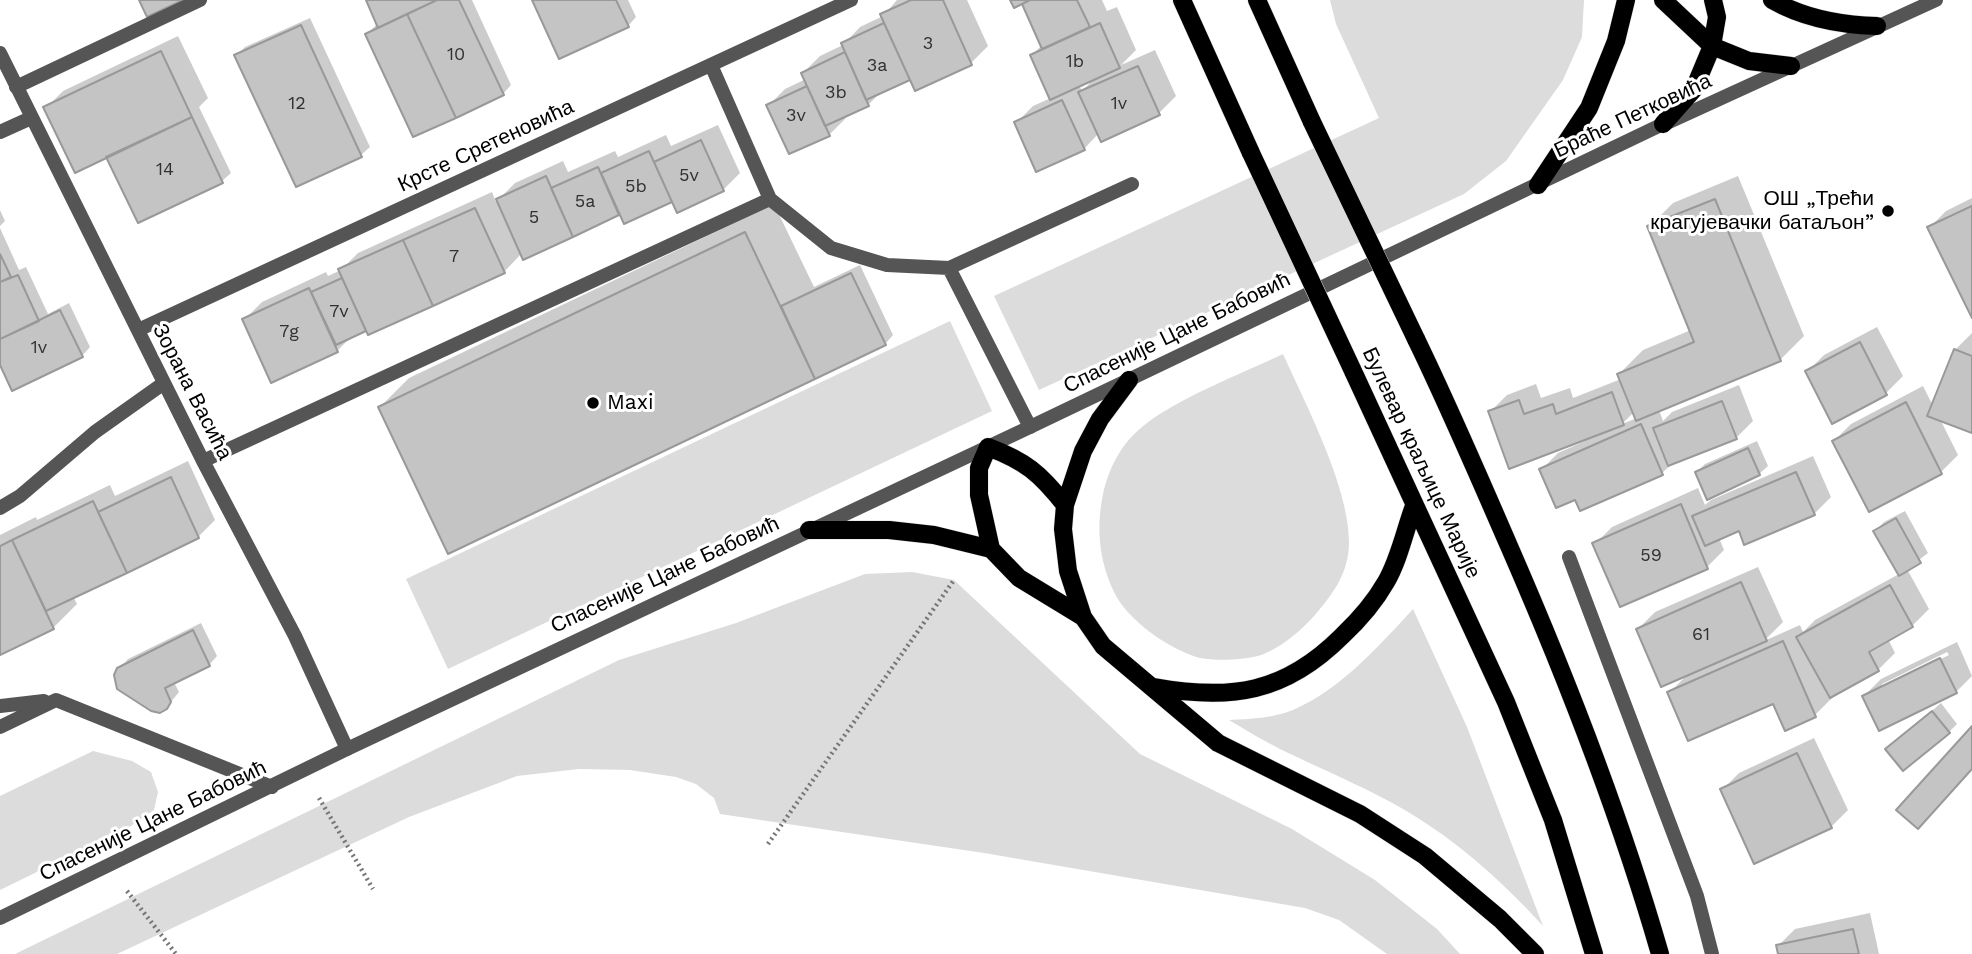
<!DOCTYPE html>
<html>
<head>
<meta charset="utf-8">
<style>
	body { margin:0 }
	canvas { display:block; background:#fff }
</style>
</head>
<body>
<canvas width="1972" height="954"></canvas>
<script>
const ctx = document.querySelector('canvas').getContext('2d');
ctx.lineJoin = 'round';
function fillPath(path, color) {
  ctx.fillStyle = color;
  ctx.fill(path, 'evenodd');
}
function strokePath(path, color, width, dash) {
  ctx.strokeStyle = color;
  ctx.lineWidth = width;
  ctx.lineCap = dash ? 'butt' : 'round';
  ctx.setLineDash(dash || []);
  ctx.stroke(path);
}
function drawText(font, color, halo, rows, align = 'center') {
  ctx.font = font + ' "Work Sans",sans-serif';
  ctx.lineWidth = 6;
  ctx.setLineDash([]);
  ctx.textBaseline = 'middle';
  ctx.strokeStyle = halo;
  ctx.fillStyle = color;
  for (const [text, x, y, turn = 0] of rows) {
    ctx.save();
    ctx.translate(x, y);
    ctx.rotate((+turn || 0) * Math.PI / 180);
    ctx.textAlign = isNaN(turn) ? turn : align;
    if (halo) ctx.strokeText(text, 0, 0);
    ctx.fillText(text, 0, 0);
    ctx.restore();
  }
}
const green = new Path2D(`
	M1330,0H1584L1582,37L1563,80L1506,161L1464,194L1039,390L994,296L1379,118L1336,24Z
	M950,321L992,411L448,669L406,579Z
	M1283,354C1306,405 1349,487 1349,542C1349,573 1333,594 1314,616C1300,632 1278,650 1258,656C1242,660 1216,661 1200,658C1170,650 1127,620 1114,592C1099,560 1096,528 1103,494C1109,468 1121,444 1142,427C1177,398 1241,374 1283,354Z
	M912,572L954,580L1140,754L1292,829L1375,880L1437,929L1460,954H1387L1339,920L1305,908L984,853L720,814L714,798L696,784L676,777L630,770L579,769L517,776L409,817L117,954H15L619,660L736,623L865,574Z
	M1413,609L1467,727L1543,926C1507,887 1471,853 1427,824C1381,793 1329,773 1280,749C1262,740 1246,730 1229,720C1250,719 1273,718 1293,710C1341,689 1378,647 1413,609Z
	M93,751L132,761L151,772L158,792L154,810L131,826L0,890V796Z`);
const shadow = new Path2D(`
	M367,0H472L511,85L503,94L367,34L378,23Z
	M534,0H628L636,17L628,26Z
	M897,0H967L988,46L971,63L916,88L911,78L881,92L868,105L845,115L846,118L829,135L768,106L785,89L806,79L803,73L820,56L843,45L860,27L883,16Z
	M1012,0H1102L1107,11L1117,7L1136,50L1121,65L1155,50L1176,96L1159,113L1099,133L1084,149L1016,123L1033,106L1051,98L1032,55L1042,45L1023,1ZM1095,78L1082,91L1079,85Z
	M310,18L370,147L361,155L296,185L237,55L245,47Z
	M178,36L208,98L199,107L231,173L222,181L139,221L107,155L46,108L63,91Z
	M718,125L740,173L723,190L673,199L625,222L620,213L524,257L522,253L504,272L352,336L337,351L245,319L262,302L326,272L328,276L341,270L358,253L492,192L496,202L515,183L563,161L568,172L615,151L618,157L666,135L671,146Z
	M1738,176L1804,336L1780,360L1659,410L1663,421L1672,412L1739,385L1753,421L1736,438L1673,463L1662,473L1576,497L1541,470L1558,453L1585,441L1584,438L1490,412L1507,395L1536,384L1541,398L1570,388L1573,398L1621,379L1619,374L1643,350L1691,330L1649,227L1673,203ZM1634,412L1637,418L1622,424Z
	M1972,198V314L1929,228L1946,211Z
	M774,204L814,287L860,265L893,335L885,344L449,551L380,407L409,378Z
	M0,210L5,221L0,226Z
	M0,228L19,270L26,267L48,314L69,303L90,347L82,356L0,361Z
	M1877,327L1903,376L1886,393L1807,372L1824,355Z
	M1972,333V431L1940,419L1958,455L1941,472L1870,509L1834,441L1851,424L1923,386L1933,406L1955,350Z
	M1757,441L1768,466L1759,474L1697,472L1705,464Z
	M1813,456L1831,497L1814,514L1740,529L1719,538L1724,550L1707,567L1621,605L1595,544L1612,527L1698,488L1705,505L1711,500Z
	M188,461L215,520L198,537L73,596L77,604L53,628L0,653V535L36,517L37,520L110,485L115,496Z
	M1905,511L1928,553L1907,569L1929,609L1912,626L1888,639L1895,653L1878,670L1831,696L1832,698L1815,715L1774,701L1669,693L1689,673L1638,629L1655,612L1758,567L1783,622L1764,641L1800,625L1803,632L1815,620L1899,574L1875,531L1884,522Z
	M201,623L217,656L209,665L174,682L179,692L166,708L119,669L128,659Z
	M1957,642L1972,676L1956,692L1864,696L1881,679ZM1947,652L1949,655L1882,688V684Z
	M1941,703L1957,724L1949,732L1887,749Z
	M1814,738L1848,810L1831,827L1722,790L1739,773Z
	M1870,913L1879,954H1780L1778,946L1795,929Z`);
const building = new Path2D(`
	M139,0H183L147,17Z
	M366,0H437L378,28Z
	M437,0H459L504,95L456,118L407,14Z
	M532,0H616L629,27L559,59Z
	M911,0H943L972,65L915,91L880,14Z
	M1010,0H1030L1014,8Z
	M1030,0H1077L1090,27L1042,49L1022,4Z
	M407,14L456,118L413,137L365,34Z
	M884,23L910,80L866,100L841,43Z
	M1100,23L1120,68L1050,100L1030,55Z
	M301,25L362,157L296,187L234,55Z
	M161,51L192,117L75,173L43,107Z
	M845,52L869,106L825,126L801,73Z
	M1138,66L1160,115L1101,142L1078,92Z
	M807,86L830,136L789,154L766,105Z
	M1062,100L1085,150L1036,172L1014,122Z
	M192,117L223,183L138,223L106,157Z
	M701,140L724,191L677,213L654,162Z
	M649,151L672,202L624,224L601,173Z
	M598,167L619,215L573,237L551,188Z
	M546,176L573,237L523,260L496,199Z
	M1715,199L1781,361L1636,421L1617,374L1694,342L1647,226Z
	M1972,206V318L1927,227Z
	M475,208L505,273L433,306L403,240Z
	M745,232L815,379L448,554L378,407Z
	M403,240L433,306L368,335L338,269Z
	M0,254L11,277L0,282Z
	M851,273L886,345L815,379L781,306Z
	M18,275L39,321L0,339V282Z
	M342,278L366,331L336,345L311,292Z
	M309,288L338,352L271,383L242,319Z
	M60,310L83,357L12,391L0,365V339Z
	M1860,342L1887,395L1832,424L1805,371Z
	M1954,349L1972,356V433L1927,416Z
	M1612,392L1624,425L1509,469L1488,411L1519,400L1524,414L1553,404L1556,414Z
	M1722,401L1737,439L1668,466L1653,428Z
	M1906,402L1942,474L1869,512L1832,441Z
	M1641,424L1663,475L1580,511L1575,500L1556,508L1539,469Z
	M1748,448L1760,475L1707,500L1695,472Z
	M1796,472L1815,515L1744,545L1739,531L1705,546L1692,516Z
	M171,477L199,538L127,573L98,512Z
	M93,501L127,573L46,611L12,540Z
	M1681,504L1708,569L1620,607L1592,543Z
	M1896,518L1921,563L1899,576L1873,531Z
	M12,540L54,629L0,655V546Z
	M1741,582L1767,641L1661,687L1636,629Z
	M1890,585L1913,627L1869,652L1879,671L1830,698L1796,637Z
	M193,630L210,666L165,688L171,702L167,709L160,713L151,711L117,689L114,675L117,668Z
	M1783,641L1816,717L1785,731L1773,704L1688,741L1667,692Z
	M1940,658L1957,693L1879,731L1862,696Z
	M1932,711L1950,733L1903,771L1885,749Z
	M1972,726V769L1918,829L1896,810Z
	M1797,753L1832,828L1754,864L1720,789Z
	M1853,929L1859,954H1778L1776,945Z`);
const path = new Path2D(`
	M319,798L373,889
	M768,844L954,580
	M127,891L176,954`);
const service = new Path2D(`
	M16,87L200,0
	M0,706L44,701
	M0,727L56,700L272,787`);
const minor = new Path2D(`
	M0,53L203,461L295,636L347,749
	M711,65L770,199
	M1667,123L1936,0
	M0,132L31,118
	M949,268L1132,184
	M138,330L851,0
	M203,461L770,199L831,248L887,265L949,268L1030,427
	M0,508L20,496L95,432L164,383
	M1569,557L1697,896L1712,954`);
const tertiary = new Path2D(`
	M0,918L347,749L1030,427L1663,124`);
const primary = new Path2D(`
	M1182,0L1251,153
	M1257,0L1312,122
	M1663,0L1712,46L1749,61L1791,66
	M1772,0C1805,19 1840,25 1877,26
	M1663,124L1694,89L1712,46L1717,17L1713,0
	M1538,185L1589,108L1616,41L1626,0
	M1416,339C1449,407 1479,477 1509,546C1567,679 1620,815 1660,954
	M1353,371L1506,702L1553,820L1594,954
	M1065,505L1083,451L1100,419L1129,380
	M809,530H889L934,535L991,549
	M1083,617L1019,578L991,549L979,495V468L988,447C1025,461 1040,473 1065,505L1063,529L1068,571L1083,617L1103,646L1218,743L1360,814L1425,856L1500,919L1535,954
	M1154,687C1231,701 1285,693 1342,636C1359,620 1374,603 1386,582C1399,560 1405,530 1414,506`);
const primaryBridge = new Path2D(`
	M1312,122L1416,339
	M1251,153L1353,371`);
const markers = [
	[1888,211,7,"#000"],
	[593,403,7,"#000"]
];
const numberNames = [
	["3",928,44],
	["10",456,55],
	["1b",1075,62],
	["3a",877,66],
	["3b",836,93],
	["12",297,104],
	["1v",1119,104],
	["3v",796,116],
	["14",165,170],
	["5v",689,176],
	["5b",636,187],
	["5a",585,202],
	["5",534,218],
	["7",454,257],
	["7v",339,312],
	["7g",289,332],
	["1v",39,348],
	["59",1651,556],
	["61",1701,635]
];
const streetNames = [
	["Браће Петковића",1633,116,-25],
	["Крсте Сретеновића",486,146,-25],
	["Спасеније Цане Бабовић",1177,333,-26],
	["Зорана Васића",192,392,63],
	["Булевар краљице Марије",1421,463,65],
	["Спасеније Цане Бабовић",665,575,-25],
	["Спасеније Цане Бабовић",153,821,-26]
];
const poiNames = [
	["ОШ „Трећи",1874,199],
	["крагујевачки батаљон”",1874,223],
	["Maxi",607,403,"left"]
];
fillPath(green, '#dcdcdc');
fillPath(shadow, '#0003');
fillPath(building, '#c4c4c4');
strokePath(building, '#999', 2);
strokePath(primary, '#dbdbdb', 19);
strokePath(path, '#777', 4.5, [2, 3.5]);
strokePath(service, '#555', 14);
strokePath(minor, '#555', 14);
strokePath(tertiary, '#555', 14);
strokePath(primary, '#000', 18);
strokePath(primaryBridge, '#dbdbdb', 19, []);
strokePath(primaryBridge, '#000', 18);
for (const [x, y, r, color] of markers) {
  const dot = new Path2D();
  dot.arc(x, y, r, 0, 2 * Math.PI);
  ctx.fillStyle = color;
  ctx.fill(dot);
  strokePath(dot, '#fff', 2.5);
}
drawText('18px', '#313131', null, numberNames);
drawText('21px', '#000', '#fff', streetNames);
drawText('21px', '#000', '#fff', poiNames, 'right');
</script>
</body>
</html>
